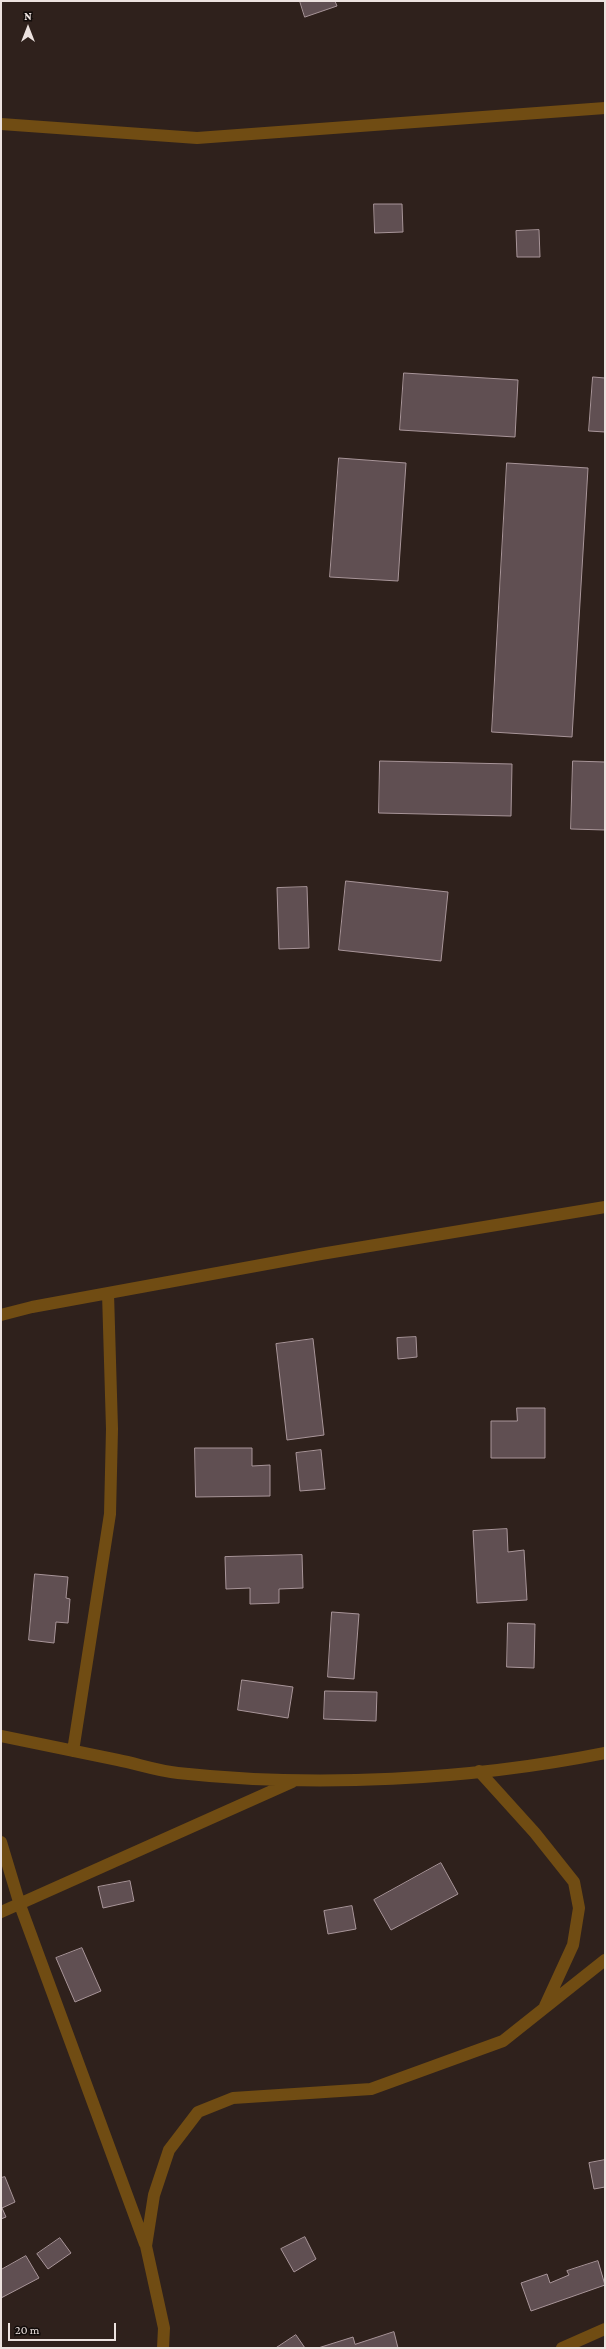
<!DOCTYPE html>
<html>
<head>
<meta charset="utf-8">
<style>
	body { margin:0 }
	#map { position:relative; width:606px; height:2349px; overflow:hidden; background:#2f211c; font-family:"Crimson Pro",serif }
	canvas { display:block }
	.frame { position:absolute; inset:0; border:2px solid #ece2df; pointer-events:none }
	.north { position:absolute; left:8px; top:8px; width:40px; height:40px; -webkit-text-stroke:3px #120c0a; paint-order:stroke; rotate:0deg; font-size:11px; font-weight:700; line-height:16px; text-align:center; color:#ece2df }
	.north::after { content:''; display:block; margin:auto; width:14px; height:18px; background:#ece2df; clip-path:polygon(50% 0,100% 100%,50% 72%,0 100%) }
	.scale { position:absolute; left:8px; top:2323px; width:108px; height:18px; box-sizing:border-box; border:2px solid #ece2df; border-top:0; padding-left:5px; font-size:12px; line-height:14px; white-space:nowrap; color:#ece2df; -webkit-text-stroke:3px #120c0a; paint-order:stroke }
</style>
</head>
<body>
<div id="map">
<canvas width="606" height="2349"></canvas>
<div class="frame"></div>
<div class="north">N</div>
<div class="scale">20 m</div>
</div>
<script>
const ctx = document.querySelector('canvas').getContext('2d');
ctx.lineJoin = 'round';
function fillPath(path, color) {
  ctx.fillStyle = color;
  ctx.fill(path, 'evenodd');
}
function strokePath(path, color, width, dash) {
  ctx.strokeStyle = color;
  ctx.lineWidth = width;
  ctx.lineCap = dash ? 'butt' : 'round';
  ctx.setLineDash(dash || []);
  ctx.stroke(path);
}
const building = new Path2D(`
	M300,1H335L337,6L305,17Z
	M374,204H402L403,232L375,233Z
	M539,230L540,257H517L516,231Z
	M404,373L518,380L515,437L400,430Z
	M593,377L605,378V432L589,431Z
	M339,458L406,463L398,581L330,577Z
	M507,463L588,468L572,737L492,732Z
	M380,761L512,764L511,816L379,813Z
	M573,761L605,762V830L571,829Z
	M346,881L448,892L441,961L339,950Z
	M307,887L309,948L279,949L277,888Z
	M416,1337L417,1357L398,1359L397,1338Z
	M313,1339L324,1435L287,1440L276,1344Z
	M517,1408H545V1458H491V1421H517Z
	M195,1448H252V1466L270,1465V1496L196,1497Z
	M321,1450L325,1489L300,1491L296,1453Z
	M507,1529L508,1552L524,1550L527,1600L477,1603L473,1531Z
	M302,1555L303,1588L279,1589V1603L250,1604V1588L226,1589L225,1557Z
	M35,1574L68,1577L66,1598L70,1599L68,1623L56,1622L54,1643L29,1640Z
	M332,1612L359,1614L354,1679L328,1677Z
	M508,1623L535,1624L534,1668L507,1667Z
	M242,1680L293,1687L288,1718L238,1710Z
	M325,1691L377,1692L376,1721L324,1719Z
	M441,1863L458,1894L391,1930L374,1900Z
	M130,1881L134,1901L103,1908L98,1887Z
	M352,1906L356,1929L328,1934L324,1911Z
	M82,1948L101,1991L75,2002L56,1958Z
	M605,2160V2187L594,2189L589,2163Z
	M5,2177L15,2202L2,2208L6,2217L1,2219V2178Z
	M305,2237L316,2259L294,2272L281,2249Z
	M60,2238L71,2253L48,2269L37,2254Z
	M26,2256L39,2278L1,2298V2270Z
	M598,2261L605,2285L531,2311L521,2283L547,2274L550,2283L569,2275L567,2271Z
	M394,2332L398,2348H318L353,2337L355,2344Z
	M296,2335L305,2348H276Z`);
const street = new Path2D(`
	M1,124L197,138L605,108
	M1,1315L32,1307L321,1254L605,1207
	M1,1736C40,1744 79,1752 118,1760C138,1764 158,1771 178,1773C315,1788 470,1780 605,1753
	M73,1751L110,1514L112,1429L108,1293
	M479,1771L535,1833L574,1882L579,1908L573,1945L545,2006
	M1,1842L20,1905L145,2244
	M1,1912L292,1782
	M163,2348L164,2328L146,2246L154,2195L169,2150L198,2112L233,2098L371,2089L503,2041L605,1960
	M562,2348L605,2329`);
fillPath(building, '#604f52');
strokePath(building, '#a89599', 1);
strokePath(street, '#704c13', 12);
</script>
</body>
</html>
